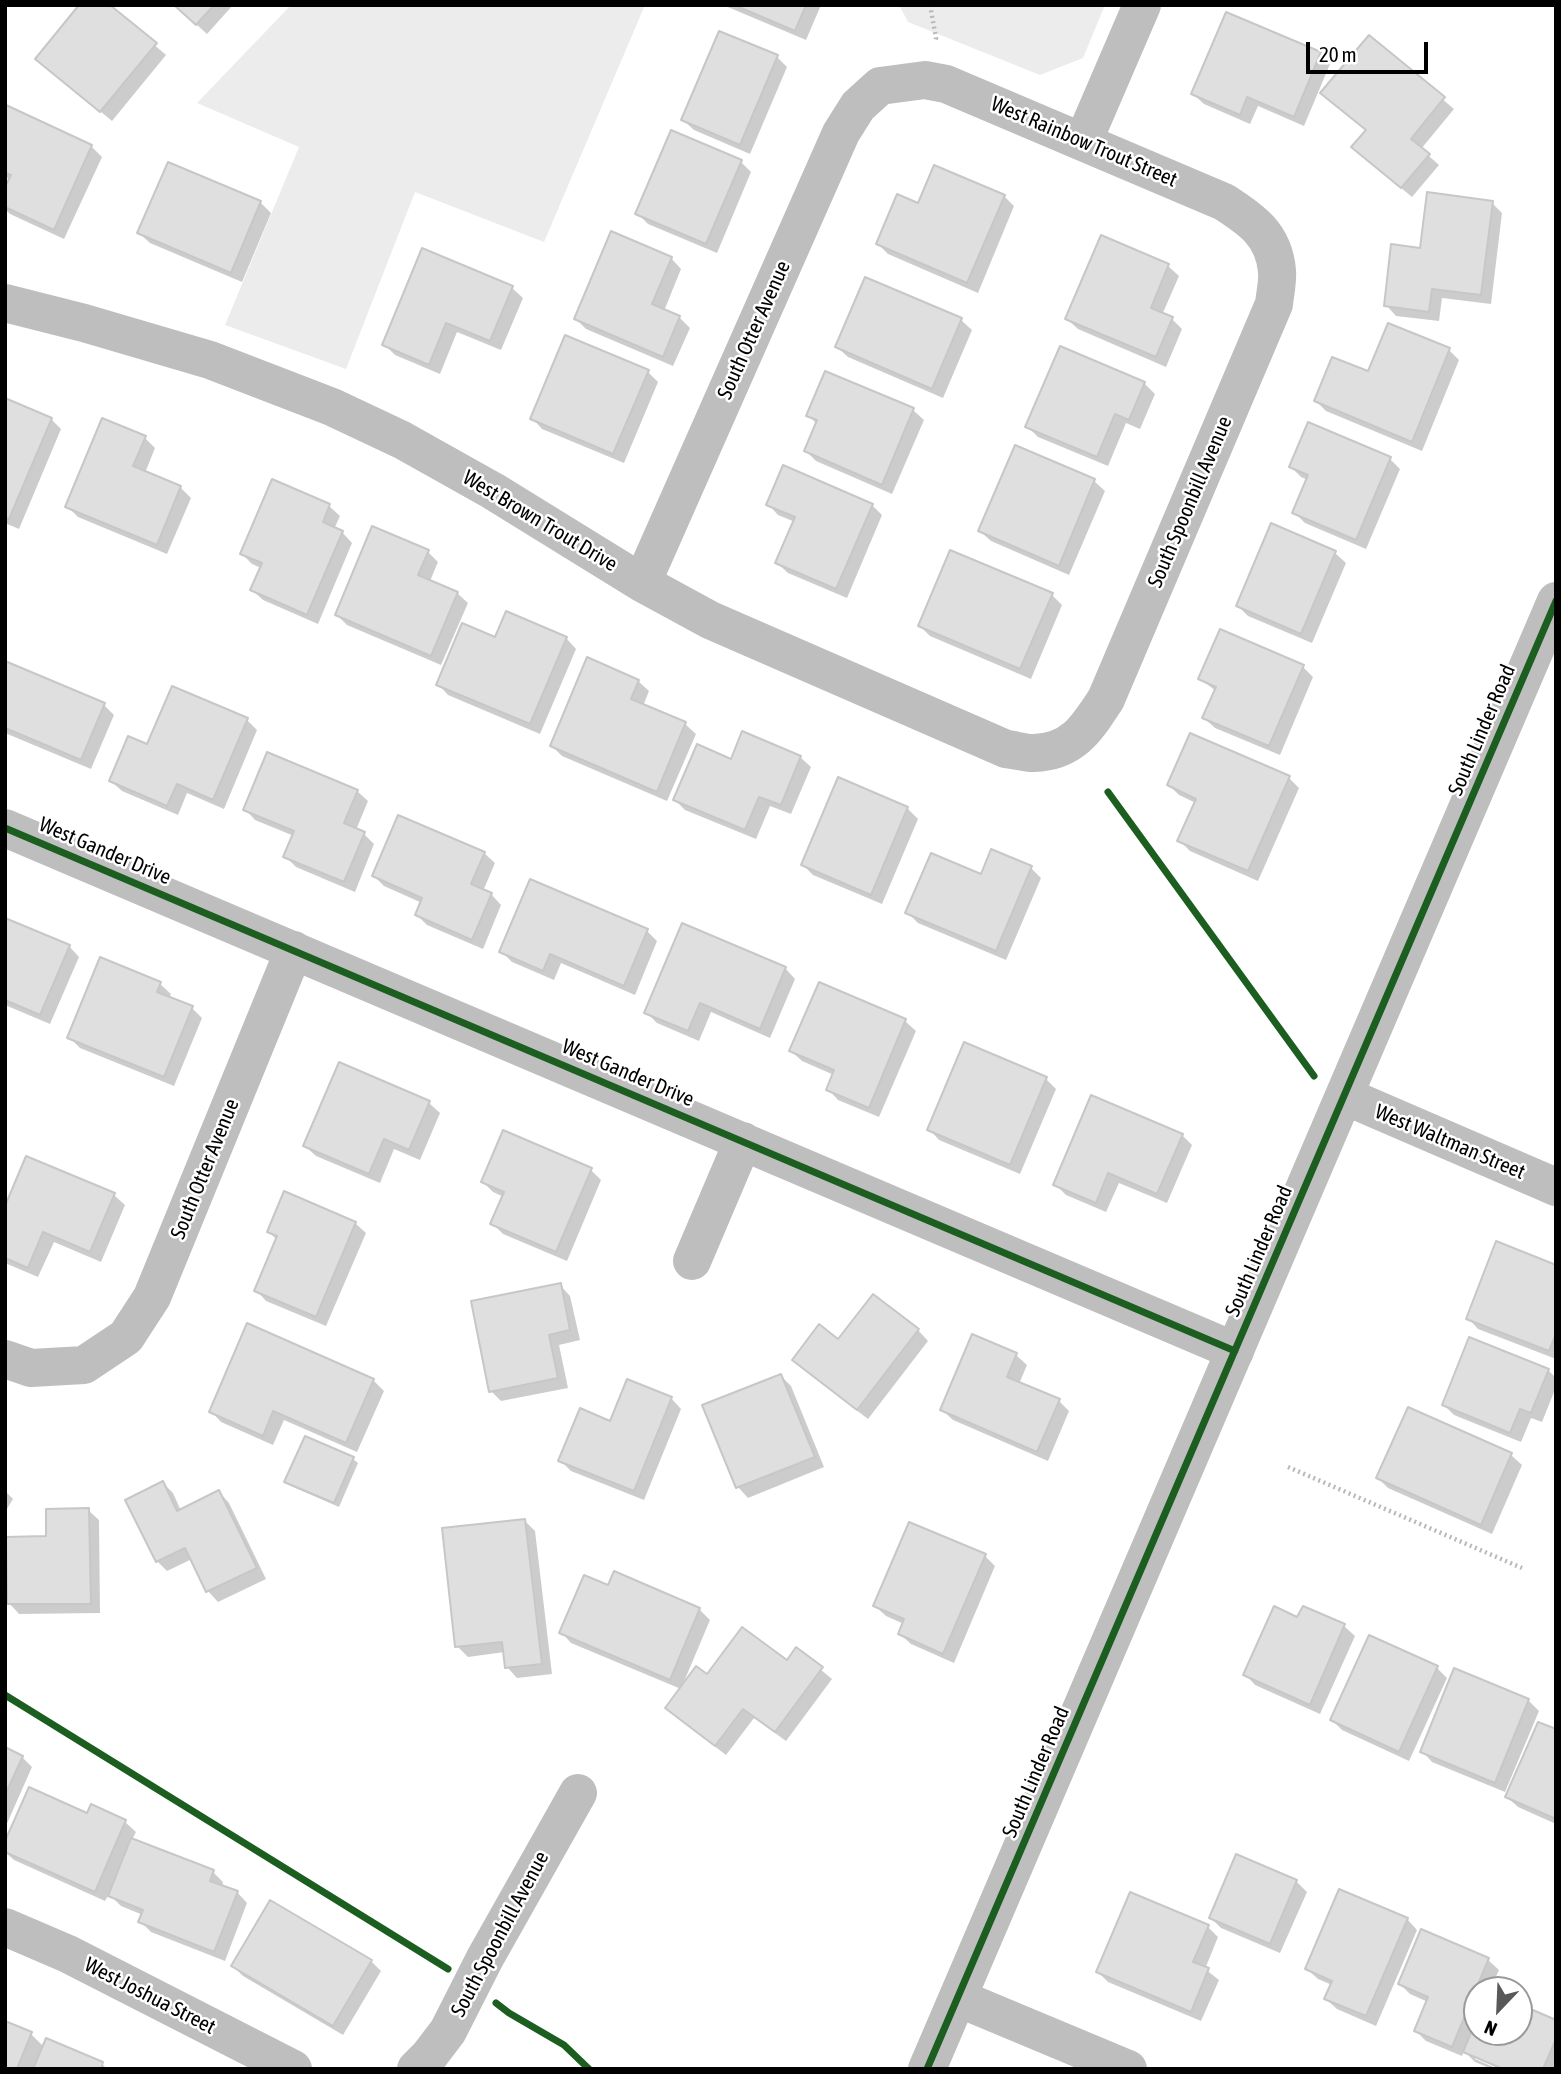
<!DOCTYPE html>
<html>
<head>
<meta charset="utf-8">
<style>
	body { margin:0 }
	#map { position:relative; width:1561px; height:2074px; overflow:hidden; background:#fff; font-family:"Asap Condensed",sans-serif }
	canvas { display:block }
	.frame { position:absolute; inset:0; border:7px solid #000; pointer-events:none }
	.north { position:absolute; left:1463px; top:1976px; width:70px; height:70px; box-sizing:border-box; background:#fff; border:2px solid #999; border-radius:50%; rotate:203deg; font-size:19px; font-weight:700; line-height:28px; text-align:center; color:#000 }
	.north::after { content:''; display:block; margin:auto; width:24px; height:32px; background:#595959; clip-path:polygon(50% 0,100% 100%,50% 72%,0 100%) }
	.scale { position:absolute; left:1306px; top:42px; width:122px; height:32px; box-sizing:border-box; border:4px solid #000; border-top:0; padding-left:9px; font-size:21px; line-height:24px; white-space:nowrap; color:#000; -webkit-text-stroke:5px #fff; paint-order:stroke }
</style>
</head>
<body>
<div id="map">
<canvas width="1561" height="2074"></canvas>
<div class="frame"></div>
<div class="north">N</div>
<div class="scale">20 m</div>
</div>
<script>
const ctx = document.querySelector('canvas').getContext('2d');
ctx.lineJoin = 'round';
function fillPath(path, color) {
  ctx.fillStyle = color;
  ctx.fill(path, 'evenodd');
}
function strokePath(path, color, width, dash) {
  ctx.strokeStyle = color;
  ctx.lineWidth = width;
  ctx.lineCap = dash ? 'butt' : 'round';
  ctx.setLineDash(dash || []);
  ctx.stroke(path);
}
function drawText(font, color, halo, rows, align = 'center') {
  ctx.font = font + ' "Asap Condensed",sans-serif';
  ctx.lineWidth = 5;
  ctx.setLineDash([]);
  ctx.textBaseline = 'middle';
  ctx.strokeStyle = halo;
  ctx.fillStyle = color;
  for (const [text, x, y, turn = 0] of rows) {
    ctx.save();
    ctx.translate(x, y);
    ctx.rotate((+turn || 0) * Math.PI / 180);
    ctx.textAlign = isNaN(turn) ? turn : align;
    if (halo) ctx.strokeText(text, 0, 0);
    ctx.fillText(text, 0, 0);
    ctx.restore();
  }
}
const green = new Path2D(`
	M291,5H645L544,242L415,192L346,369L225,325L299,147L197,103Z
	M899,5H1105L1083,58L1040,75L908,22Z`);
const shadow = new Path2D(`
	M108,5L166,55L112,121L37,59Z
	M175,5H233L207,34Z
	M723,5H821L806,40Z
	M1369,37L1454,109L1421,149L1439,165L1412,197L1364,157L1367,131L1323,93Z
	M1320,54L1330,64L1304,126L1258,106L1250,124L1204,104L1193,94Z
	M777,57L787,67L750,154L694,130L683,120Z
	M7,108L91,146L102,157L64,239L10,214L5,209V191L11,179L5,177Z
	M741,162L751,172L717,253L648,224L638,214Z
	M169,164L261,203L271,213L242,282L150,243L139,233Z
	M1004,196L1014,206L978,293L888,254L878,244L919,206Z
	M1492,203L1502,213L1491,304L1442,298L1439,321L1396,316L1386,305L1422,250Z
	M1102,238L1168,266L1179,276L1162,315L1172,319L1182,329L1166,367L1078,329L1067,319Z
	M671,258L681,269L664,311L679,317L690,328L673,366L586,329L576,319Z
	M512,288L523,298L501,350L457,332L440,374L395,355L384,344Z
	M961,320L972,330L943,398L848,357L837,347Z
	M1449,350L1459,360L1422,451L1326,411L1316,401L1369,374Z
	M648,372L658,382L624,463L542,429L532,418Z
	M1144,383L1155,394L1140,429L1126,423L1108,466L1038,437L1027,426Z
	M5,400L51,419L61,429L19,529L5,523Z
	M913,410L924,420L892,494L816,461L806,451L817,424L808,415Z
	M145,438L155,448L145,473L180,487L191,498L167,554L78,517L67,506Z
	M1390,459L1400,469L1366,549L1305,523L1294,512L1308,480L1301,477L1291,467Z
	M1094,481L1105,491L1069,575L991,541L980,531Z
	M768,504L872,505L882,515L847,598L788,573L777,563L795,522L778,515Z
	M329,506L340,516L334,529L342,532L352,543L318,624L263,600L252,590L261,568L252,564L242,554Z
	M1271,526L1335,553L1346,563L1312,643L1248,616L1238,606Z
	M428,552L438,562L430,581L457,593L468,603L441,665L347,625L337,615Z
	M1052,595L1062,605L1031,679L930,636L920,626Z
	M566,638L576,649L540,734L448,695L438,684L496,639Z
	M5,663L104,705L114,715L91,769L5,733Z
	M1303,667L1313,677L1280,755L1215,728L1204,718L1216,691L1200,679Z
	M638,681L649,691L643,706L685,724L696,734L667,801L562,756L552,746Z
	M247,720L257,730L224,809L187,793L178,815L122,791L111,781L148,747Z
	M800,757L811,767L791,814L770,806L756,839L685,810L675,800L732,761Z
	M1289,778L1299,788L1258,881L1190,851L1179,840L1196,803L1179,795L1169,785Z
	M839,779L907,808L918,819L882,904L813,875L803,865Z
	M357,791L368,801L356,830L364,834L374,844L355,892L296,867L285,856L294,836L255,820L245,809Z
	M484,853L495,863L483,891L491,894L501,905L483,949L427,925L417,915L422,903L384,886L374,876Z
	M1031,868L1041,878L1006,960L918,923L907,912L981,877Z
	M5,920L69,946L79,957L50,1024L5,1005Z
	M647,931L657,941L635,995L561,963L554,980L512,962L501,951Z
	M101,960L160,984L171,994L169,998L192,1008L202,1018L174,1086L80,1048L70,1038Z
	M785,968L795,979L770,1038L711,1012L699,1041L657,1023L646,1012Z
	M905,1021L916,1031L879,1117L838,1100L828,1089L834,1075L802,1061L791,1051Z
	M340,1064L429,1103L440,1113L420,1160L394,1149L380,1183L316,1156L305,1146Z
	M1046,1079L1056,1089L1020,1174L939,1140L929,1129Z
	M1182,1135L1192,1145L1167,1203L1119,1183L1106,1212L1066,1195L1055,1184Z
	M27,1158L114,1195L125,1205L101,1262L54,1242L38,1277L5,1263V1210Z
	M591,1170L601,1180L567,1261L503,1234L492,1223L504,1197L493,1192L483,1182Z
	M355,1223L366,1233L326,1326L266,1301L256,1290L277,1240L269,1232Z
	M1556,1267V1359L1478,1329L1468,1318Z
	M560,1285L570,1296L580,1340L559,1345L568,1388L501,1401L491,1391Z
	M918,1330L928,1341L868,1419L804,1370L794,1360L839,1342Z
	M973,1336L1016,1355L1027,1365L1019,1384L1059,1401L1069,1411L1048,1461L953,1420L942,1410Z
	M1548,1370L1556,1378V1387L1542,1422L1531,1418L1521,1442L1454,1415L1444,1405Z
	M781,1376L791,1386L824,1467L748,1498L738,1487Z
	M373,1380L384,1391L357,1452L284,1420L273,1445L221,1422L211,1411Z
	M671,1398L681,1409L644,1500L571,1471L560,1460L611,1423Z
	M1408,1410L1511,1455L1522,1465L1492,1534L1388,1488L1378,1478Z
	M353,1459L358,1463L339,1507L291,1486L287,1481Z
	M163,1483L173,1493L181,1511L219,1492L229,1503L266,1579L218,1602L208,1591L192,1559L167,1571L157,1561Z
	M5,1491L13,1499L5,1512Z
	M88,1510L99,1520L100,1613L19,1614L9,1603L48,1538Z
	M525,1521L535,1531L552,1674L517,1678L507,1667L505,1652L468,1657L457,1646Z
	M985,1556L995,1566L954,1663L911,1644L900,1634L904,1624L886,1616L875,1606Z
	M609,1587L699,1609L710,1620L683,1684L707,1677L787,1663L797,1650L832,1679L786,1741L754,1718L726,1755L677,1718L667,1708L681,1689L571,1643L561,1632Z
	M1303,1608L1344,1626L1355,1636L1320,1714L1255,1685L1245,1674L1298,1619Z
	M1437,1668L1447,1678L1409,1761L1342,1730L1332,1720Z
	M1528,1700L1539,1711L1505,1792L1432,1762L1422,1751Z
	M1556,1731V1824L1518,1807L1507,1797Z
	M5,1749L22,1757L32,1767L5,1828Z
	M88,1815L125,1822L136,1832L132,1840L213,1872L223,1882L222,1887L237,1892L247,1903L225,1961L151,1932L140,1921L143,1915L121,1906L109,1894L105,1901L14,1860L5,1852Z
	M1296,1881L1307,1892L1280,1953L1221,1928L1211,1918Z
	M1407,1919L1417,1930L1376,2026L1337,2009L1326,1999L1332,1985L1318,1979L1307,1969Z
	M1208,1927L1218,1937L1205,1969L1219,1980L1201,2021L1108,1982L1098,1972Z
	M1422,1932L1488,1960L1499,1970L1490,1990H1477V2032H1519V2006L1556,2022V2069H1507L1475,2055V2059L1498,2069H1492L1475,2062L1464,2051L1462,2056L1426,2041L1416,2031L1428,2002L1410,1994L1400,1984Z
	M371,1961L381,1971L343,2035L243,1976L233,1966Z
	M5,2023L31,2034L44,2047L102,2064L107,2069H5Z`);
const building = new Path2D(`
	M79,5H110L157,43L100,112L35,59Z
	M174,5H214L196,25Z
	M734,5H806L795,31Z
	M1226,12L1321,52L1294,117L1247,97L1240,115L1191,94Z
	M719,31L778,55L740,145L681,120Z
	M1369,35L1445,97L1411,139L1430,154L1401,188L1351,147L1366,130L1320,93Z
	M6,105L92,145L54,230L5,207V187L11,175L5,173Z
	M671,130L742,160L706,244L635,214Z
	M168,162L261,201L231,273L137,233Z
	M934,165L1005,195L967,283L876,244L897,194L918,203Z
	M1427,192L1493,201L1481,295L1432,289L1429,312L1384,306L1391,244L1420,248Z
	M611,231L672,257L652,304L680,316L663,357L574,319Z
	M1101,235L1169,264L1151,308L1173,317L1156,357L1065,319Z
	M422,248L513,286L490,341L446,323L429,365L382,345Z
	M865,277L962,318L932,389L835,347Z
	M1388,323L1450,348L1412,442L1314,401L1332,357L1368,371Z
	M565,335L649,370L613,454L530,419Z
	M1060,346L1145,382L1129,420L1115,414L1097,457L1025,427Z
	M825,371L914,408L882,485L804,451L817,420L806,416Z
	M5,398L52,418L9,519L5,518Z
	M102,418L146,436L133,466L181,486L157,545L65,507Z
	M1308,422L1391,457L1356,540L1292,513L1308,475L1289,467Z
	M1015,445L1095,479L1059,566L978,531Z
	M783,465L873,504L836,589L775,563L795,517L766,505Z
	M272,479L330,504L323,522L343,531L307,615L250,590L262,563L240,554Z
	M1271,523L1336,551L1301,634L1236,606Z
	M372,526L429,550L418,575L458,592L431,656L335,615Z
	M950,550L1053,593L1020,669L918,626Z
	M506,611L567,637L530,724L436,685L462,623L495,637Z
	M1220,629L1304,665L1269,746L1202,718L1216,687L1198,679Z
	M587,657L639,680L631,699L686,722L657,792L550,746Z
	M5,661L105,703L81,760L5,728Z
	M172,686L248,718L213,800L177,784L167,806L109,781L128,736L147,744Z
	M742,731L801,756L781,805L759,797L745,830L673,800L697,744L731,759Z
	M1190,733L1290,776L1248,871L1177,841L1196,799L1167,785Z
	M267,752L358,790L344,823L365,832L344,882L283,857L294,831L243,810Z
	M838,777L908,807L871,895L801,865Z
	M398,815L485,852L471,884L492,893L472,940L415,915L422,898L372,876Z
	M991,849L1032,866L996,951L905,913L931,853L981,874Z
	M530,879L648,929L624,986L550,954L543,971L499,952Z
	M5,918L70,945L40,1015L5,1000Z
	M682,923L786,967L760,1029L700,1003L688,1031L644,1013Z
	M100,957L161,982L157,992L193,1006L164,1077L67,1038Z
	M819,982L906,1019L869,1108L826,1090L834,1070L789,1051Z
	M964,1042L1047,1077L1010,1165L927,1130Z
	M339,1062L430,1101L409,1150L384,1139L369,1174L303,1146Z
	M1091,1095L1183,1134L1157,1194L1108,1173L1096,1203L1053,1185Z
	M503,1130L592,1168L556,1252L490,1224L504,1192L481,1182Z
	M26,1156L115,1193L90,1252L43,1232L28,1268L5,1258V1206Z
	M284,1191L356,1222L316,1317L254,1291L277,1236L267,1232Z
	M1496,1241L1556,1265V1334L1549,1351L1466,1319Z
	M561,1283L570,1330L549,1335L558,1378L489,1392L471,1301Z
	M873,1294L919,1329L857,1410L792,1360L819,1324L838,1339Z
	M247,1323L374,1379L346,1443L273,1411L263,1436L209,1412Z
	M972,1334L1017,1353L1007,1377L1060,1399L1037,1452L940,1410Z
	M1469,1337L1549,1369L1531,1413L1520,1409L1510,1433L1442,1405Z
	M781,1374L815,1457L736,1488L702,1405Z
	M627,1379L672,1397L634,1491L558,1461L580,1408L610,1421Z
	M1408,1407L1512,1453L1481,1525L1376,1478Z
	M305,1436L354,1457L334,1503L284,1482Z
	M163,1481L177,1511L219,1490L257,1568L206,1592L185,1548L156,1562L125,1500Z
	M89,1508L91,1604H7L6,1537L46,1536V1509Z
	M525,1519L542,1664L505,1668L502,1642L455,1647L442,1528Z
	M909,1522L986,1554L943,1654L898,1634L904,1619L873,1606Z
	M614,1571L700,1608L670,1680L559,1633L584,1575L608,1585Z
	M1274,1606L1297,1617L1303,1606L1345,1624L1310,1705L1243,1675Z
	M742,1627L787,1660L796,1647L823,1667L775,1732L743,1709L715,1746L665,1708L696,1666L707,1674Z
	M1369,1635L1438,1666L1399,1752L1330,1720Z
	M1454,1668L1529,1699L1495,1783L1420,1752Z
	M1538,1722L1556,1729V1819L1505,1797Z
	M5,1747L23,1756L5,1795Z
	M29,1787L87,1813L91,1804L126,1820L95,1892L5,1852V1841Z
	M131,1838L214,1870L210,1881L238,1891L214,1952L138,1922L143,1910L108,1896Z
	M1236,1854L1297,1880L1270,1944L1209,1918Z
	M1339,1889L1408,1918L1366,2016L1324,1999L1332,1981L1305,1969Z
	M1130,1892L1209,1925L1193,1962L1209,1968L1191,2012L1096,1972Z
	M270,1900L372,1960L333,2026L231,1966Z
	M1421,1929L1489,1958L1452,2047L1414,2031L1428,1997L1398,1984Z
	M1519,2004L1556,2020V2039L1543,2069H1503L1463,2052L1477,2018V2032H1519Z
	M5,2021L32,2032L17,2069H5Z
	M46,2038L103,2062L101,2069H33Z`);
const path = new Path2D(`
	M930,5L936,38L935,42
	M1108,792L1311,1072
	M1288,1467L1522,1568`);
const minor = new Path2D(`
	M1083,142L1142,5
	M5,303L84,323L210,360L332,407L402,440L493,491L642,583L710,620L1006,749C1015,750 1025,753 1034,753C1073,752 1087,728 1106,699L1274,304C1275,294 1278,281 1277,271C1274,235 1252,220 1224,202L946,84L925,80L880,86L858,106L841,133L642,583
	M5,828L1235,1351
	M1345,1096L1556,1187
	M692,1261L743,1141
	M5,1359L31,1368L84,1365L126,1337L152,1297L294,950
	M5,1927L68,1954L293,2069
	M958,1998L1128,2069
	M416,2069L429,2056L448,2031L485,1958L578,1793`);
const tertiary = new Path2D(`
	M927,2069L1556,601`);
const cycleway = new Path2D(`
	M1108,792L1314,1076
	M5,828L1235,1351
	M5,1695L448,1969
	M496,2003L509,2013L564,2045L589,2069
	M927,2069L1556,601`);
const streetNames = [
	["West Rainbow Trout Street",1084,142,23],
	["South Otter Avenue",754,330,-66],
	["South Spoonbill Avenue",1190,502,-67],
	["West Brown Trout Drive",540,521,31],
	["South Linder Road",1482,730,-67],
	["West Gander Drive",105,851,23],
	["West Gander Drive",628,1073,23],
	["West Waltman Street",1450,1142,23],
	["South Otter Avenue",205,1169,-68],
	["South Linder Road",1259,1251,-67],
	["South Linder Road",1036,1772,-67],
	["South Spoonbill Avenue",500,1934,-62],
	["West Joshua Street",150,1996,27]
];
fillPath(green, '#ececec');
fillPath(shadow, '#0003');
fillPath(building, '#dfdfdf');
strokePath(building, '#c7c7c7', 2);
strokePath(path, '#b9b9b9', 4.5, [2, 3.5]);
strokePath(minor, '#bebebe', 38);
strokePath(tertiary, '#bebebe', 38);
strokePath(cycleway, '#1b5e20', 7);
drawText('21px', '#000', '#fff', streetNames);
</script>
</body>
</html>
